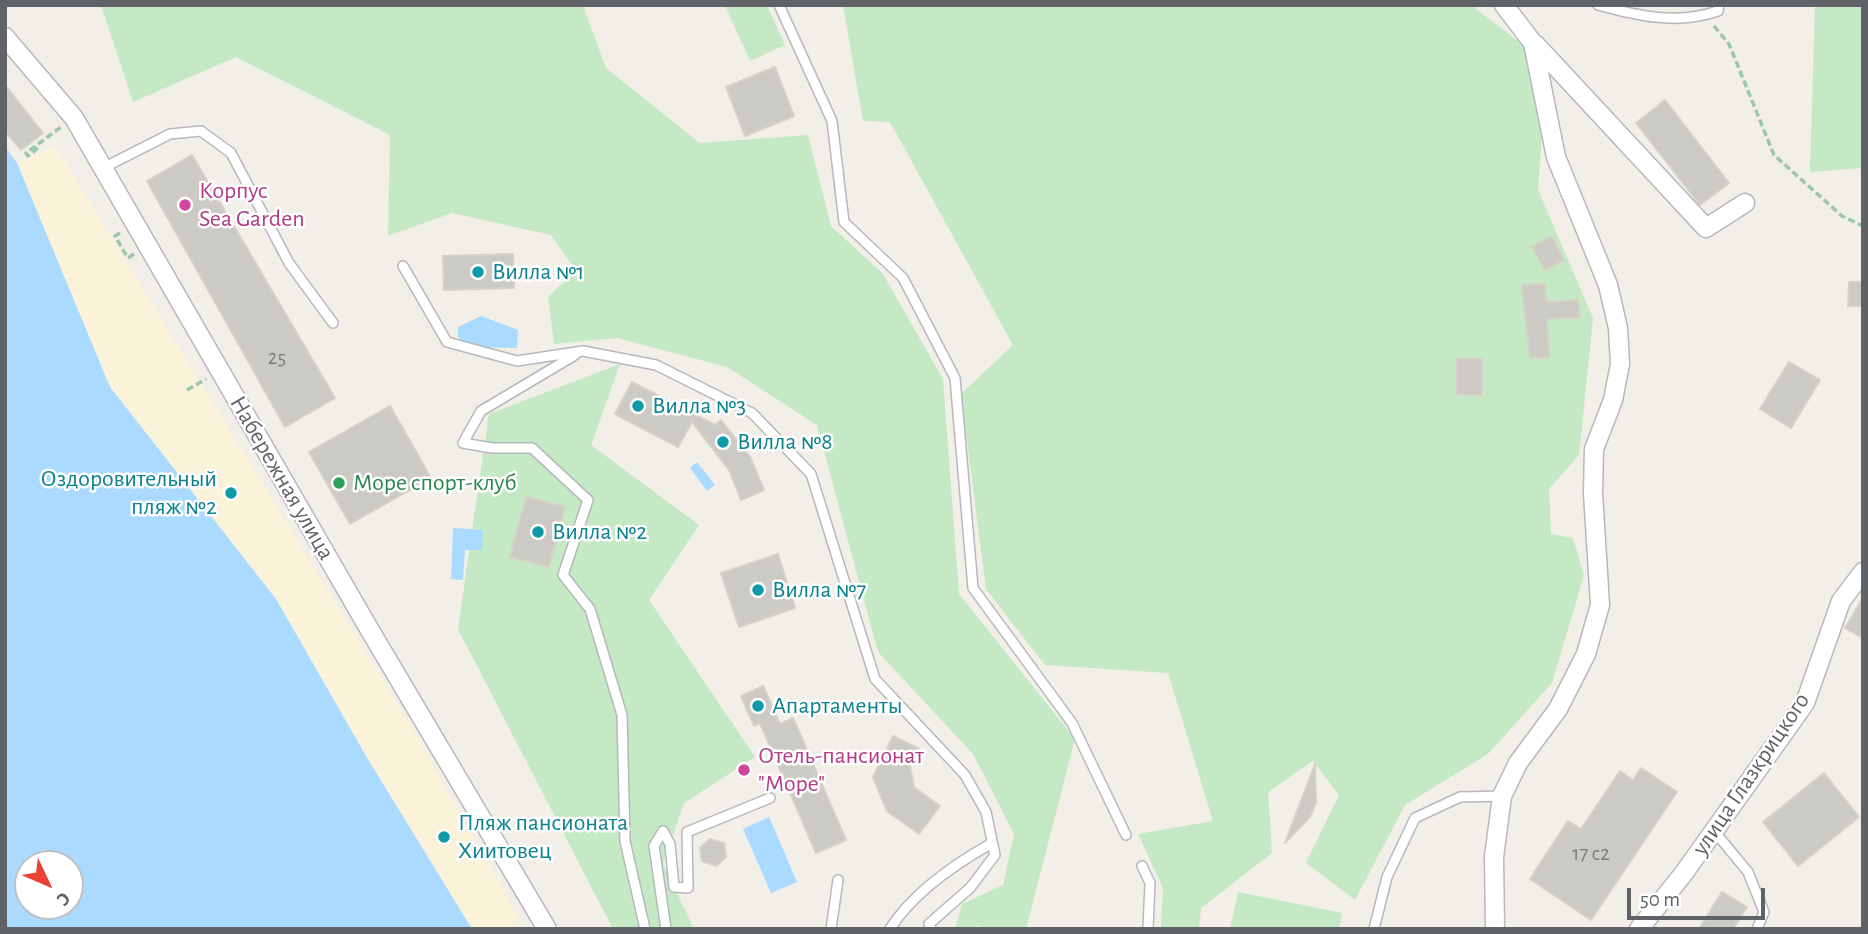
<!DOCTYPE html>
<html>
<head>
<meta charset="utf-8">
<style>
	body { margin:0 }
	#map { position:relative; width:1868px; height:934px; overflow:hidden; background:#f1efe8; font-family:"Alegreya Sans",sans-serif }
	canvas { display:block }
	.frame { position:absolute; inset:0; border:7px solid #5f6368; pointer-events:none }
	.north { position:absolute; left:14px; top:850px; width:70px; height:70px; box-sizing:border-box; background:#fff; border:2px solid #bfc1c3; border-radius:50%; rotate:134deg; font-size:19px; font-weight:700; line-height:28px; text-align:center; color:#5f6368 }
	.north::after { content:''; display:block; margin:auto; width:24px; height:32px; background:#ea4335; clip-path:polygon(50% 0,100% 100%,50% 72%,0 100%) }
	.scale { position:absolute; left:1627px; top:888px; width:138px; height:32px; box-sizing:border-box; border:4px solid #5f6368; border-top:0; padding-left:9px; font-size:21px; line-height:24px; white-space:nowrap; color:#5f6368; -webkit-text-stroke:5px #fff; paint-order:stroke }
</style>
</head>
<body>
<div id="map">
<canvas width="1868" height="934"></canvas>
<div class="frame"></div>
<div class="north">С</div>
<div class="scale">50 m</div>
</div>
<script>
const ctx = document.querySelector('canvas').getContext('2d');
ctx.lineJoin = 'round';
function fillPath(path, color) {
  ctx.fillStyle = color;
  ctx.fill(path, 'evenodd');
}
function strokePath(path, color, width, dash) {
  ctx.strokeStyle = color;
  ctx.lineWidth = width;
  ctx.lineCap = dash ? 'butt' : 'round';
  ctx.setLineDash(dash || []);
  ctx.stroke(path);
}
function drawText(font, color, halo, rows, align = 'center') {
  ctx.font = font + ' "Alegreya Sans",sans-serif';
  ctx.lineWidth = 5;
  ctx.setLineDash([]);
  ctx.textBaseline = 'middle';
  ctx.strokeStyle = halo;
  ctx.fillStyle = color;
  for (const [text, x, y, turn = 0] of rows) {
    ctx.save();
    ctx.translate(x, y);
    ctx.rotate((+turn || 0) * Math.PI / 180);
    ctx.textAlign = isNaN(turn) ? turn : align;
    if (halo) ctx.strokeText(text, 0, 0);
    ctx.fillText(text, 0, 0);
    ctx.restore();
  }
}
const green = new Path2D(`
	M101,5H583L606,68L700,143L808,135L831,226L883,274L943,379L959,594L1075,739L1026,929H982L978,925L972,929H955L962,904L1003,885L1014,834L973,754L878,652L817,425L727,367L617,338L554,344L548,297L576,271L551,235L452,213L388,236L390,135L236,57L133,102Z
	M725,5H767L785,45L750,61Z
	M843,5H1471L1547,63L1538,190L1593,318L1579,455L1549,489L1551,534L1573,538L1584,575L1552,683L1488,754L1405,805L1355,900L1306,863L1339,795L1313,761L1268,792L1272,853L1201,908L1199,929H1161L1163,888L1138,834L1213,821L1168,673L1045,665L986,589L961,394L1013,345L890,122L863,121Z
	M1815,5H1863V168L1810,172Z
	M620,364L591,445L699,525L649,600L755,757L684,803L663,864L694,929H613L458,629L489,414Z
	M1238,892L1342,913L1339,929H1230Z`);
const sand = new Path2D(`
	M55,146L413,730L524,929H472L366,756L276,599L110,387L17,163Z`);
const water = new Path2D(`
	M5,147L17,163L110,387L276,599L366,756L472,929H5ZM28,864H70V906H28Z
	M481,316L518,330L517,348L470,347L458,337V327Z
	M697,462L715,485L707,491L690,468Z
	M453,528L483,530L482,550H465L463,580L451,579Z
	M769,817L797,882L771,893L743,829Z`);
const building = new Path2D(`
	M775,67L794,116L745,136L726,87Z
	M5,85L43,133L21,150L5,131Z
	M1665,100L1729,183L1700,205L1636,123Z
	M192,155L335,398L285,427L147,181Z
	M1551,236L1564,260L1545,270L1532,247Z
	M513,254L514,288L444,290L443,256Z
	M1849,282H1863V306H1848Z
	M1545,284L1546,302L1578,300L1580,317L1547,319L1549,357L1530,358L1522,285Z
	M1457,359H1482V395H1457Z
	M1789,362L1820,380L1791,428L1760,409Z
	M632,382L715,425L721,420L750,457L764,490L741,500L729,470L692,422L678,447L615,414Z
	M390,406L431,478L350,524L309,452Z
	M526,497L565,507L549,567L510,557Z
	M778,554L795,608L739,627L721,573Z
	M1863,598V638L1845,628Z
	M763,686L780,724L793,718L846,840L816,853L760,723L754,726L741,696Z
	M893,736L919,749L910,767L914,787L940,806L919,834L887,811L873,777Z
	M1315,764L1316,803L1310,817L1285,843Z
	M1641,768L1677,792L1591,920L1530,879L1568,821L1581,829L1620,771L1633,780Z
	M1824,773L1859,817L1798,866L1763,822Z
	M710,839L724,843L726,857L716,866L702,861L700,848Z
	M1722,892L1747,907L1733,929H1699Z`);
const path = new Path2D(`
	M1714,26L1729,44L1774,155L1842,216L1863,226
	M38,148L28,156L26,153L61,127
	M120,233L115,236L128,258L134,254
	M187,390L206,379`);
const lane = new Path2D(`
	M779,5L832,121L844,222L903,278L955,378L973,588L1072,723L1126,835
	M1598,5C1638,16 1677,25 1718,11L1719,5
	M103,168L170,134L201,131L231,153L289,263L333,323
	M403,266L447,342L517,361L583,351L656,365L752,413L811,474L875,679L965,775L986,812L995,855L970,888L929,924L931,929
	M575,355L481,411L463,443L492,448H532L588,500L563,575L590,609L622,715L625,841L645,929
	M1714,831L1748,872L1764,912L1757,929
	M1142,866L1150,883L1148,929
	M666,929L654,846L663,831L670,844L674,887L688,888L687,832L770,798
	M831,929L838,880
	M890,929C913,892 955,864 992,843
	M1374,929L1387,877L1415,818L1460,797L1502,796`);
const street = new Path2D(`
	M5,37L74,118L368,627L547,929
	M1535,44L1706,228L1745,203
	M1495,929L1494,857L1502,796L1518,763L1558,709L1586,654L1600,605L1593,493L1594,449L1613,400L1620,364L1618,328L1608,285L1556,157L1533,43L1504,5
	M1639,929L1684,873L1805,703L1841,601L1863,572`);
const markers = [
	[185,205,7,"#d1479c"],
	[478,272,7,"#0f9aa8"],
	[638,406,7,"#0f9aa8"],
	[723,442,7,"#0f9aa8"],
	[339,483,7,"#2e9e5b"],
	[231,493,7,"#0f9aa8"],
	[538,532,7,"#0f9aa8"],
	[758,590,7,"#0f9aa8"],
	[758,706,7,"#0f9aa8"],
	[744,770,7,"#d1479c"],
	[444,837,7,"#0f9aa8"]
];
const numberNames = [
	["25",277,358],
	["17 с2",1591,854]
];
const hotelNames = [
	["Корпус",199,191],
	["Sea Garden",199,219],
	["Отель-пансионат",758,756],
	["\"Море\"",758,784]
];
const cultureNames = [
	["Вилла №1",492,272],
	["Вилла №3",652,406],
	["Вилла №8",737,442],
	["Оздоровительный",217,479,"right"],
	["пляж №2",217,507,"right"],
	["Вилла №2",552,532],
	["Вилла №7",772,590],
	["Апартаменты",772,706],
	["Пляж пансионата",458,823],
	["Хиитовец",458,851]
];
const streetNames = [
	["Набережная улица",282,478,60],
	["улица Глазкрицкого",1751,774,-56]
];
const leisureNames = [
	["Море спорт-клуб",353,483]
];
fillPath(green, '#c5e8c5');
fillPath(sand, '#fbf3d9');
fillPath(water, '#aadaff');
fillPath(building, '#cccac5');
strokePath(building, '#d6d1c6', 2);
strokePath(lane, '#b5b8bc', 12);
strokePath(street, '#b5b8bc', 21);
strokePath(path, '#9cc7a9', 3.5, [7, 3.5]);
strokePath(lane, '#fff', 9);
strokePath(street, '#fff', 18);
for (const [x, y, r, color] of markers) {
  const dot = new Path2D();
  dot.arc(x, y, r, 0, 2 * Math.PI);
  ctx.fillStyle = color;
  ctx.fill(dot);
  strokePath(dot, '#fff', 2.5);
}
drawText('21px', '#7a7d7f', null, numberNames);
drawText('24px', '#b23c85', '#fff', hotelNames, 'left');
drawText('24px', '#0d838f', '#fff', cultureNames, 'left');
drawText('24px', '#5f6368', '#fff', streetNames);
drawText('24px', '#27864d', '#fff', leisureNames, 'left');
</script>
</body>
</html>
